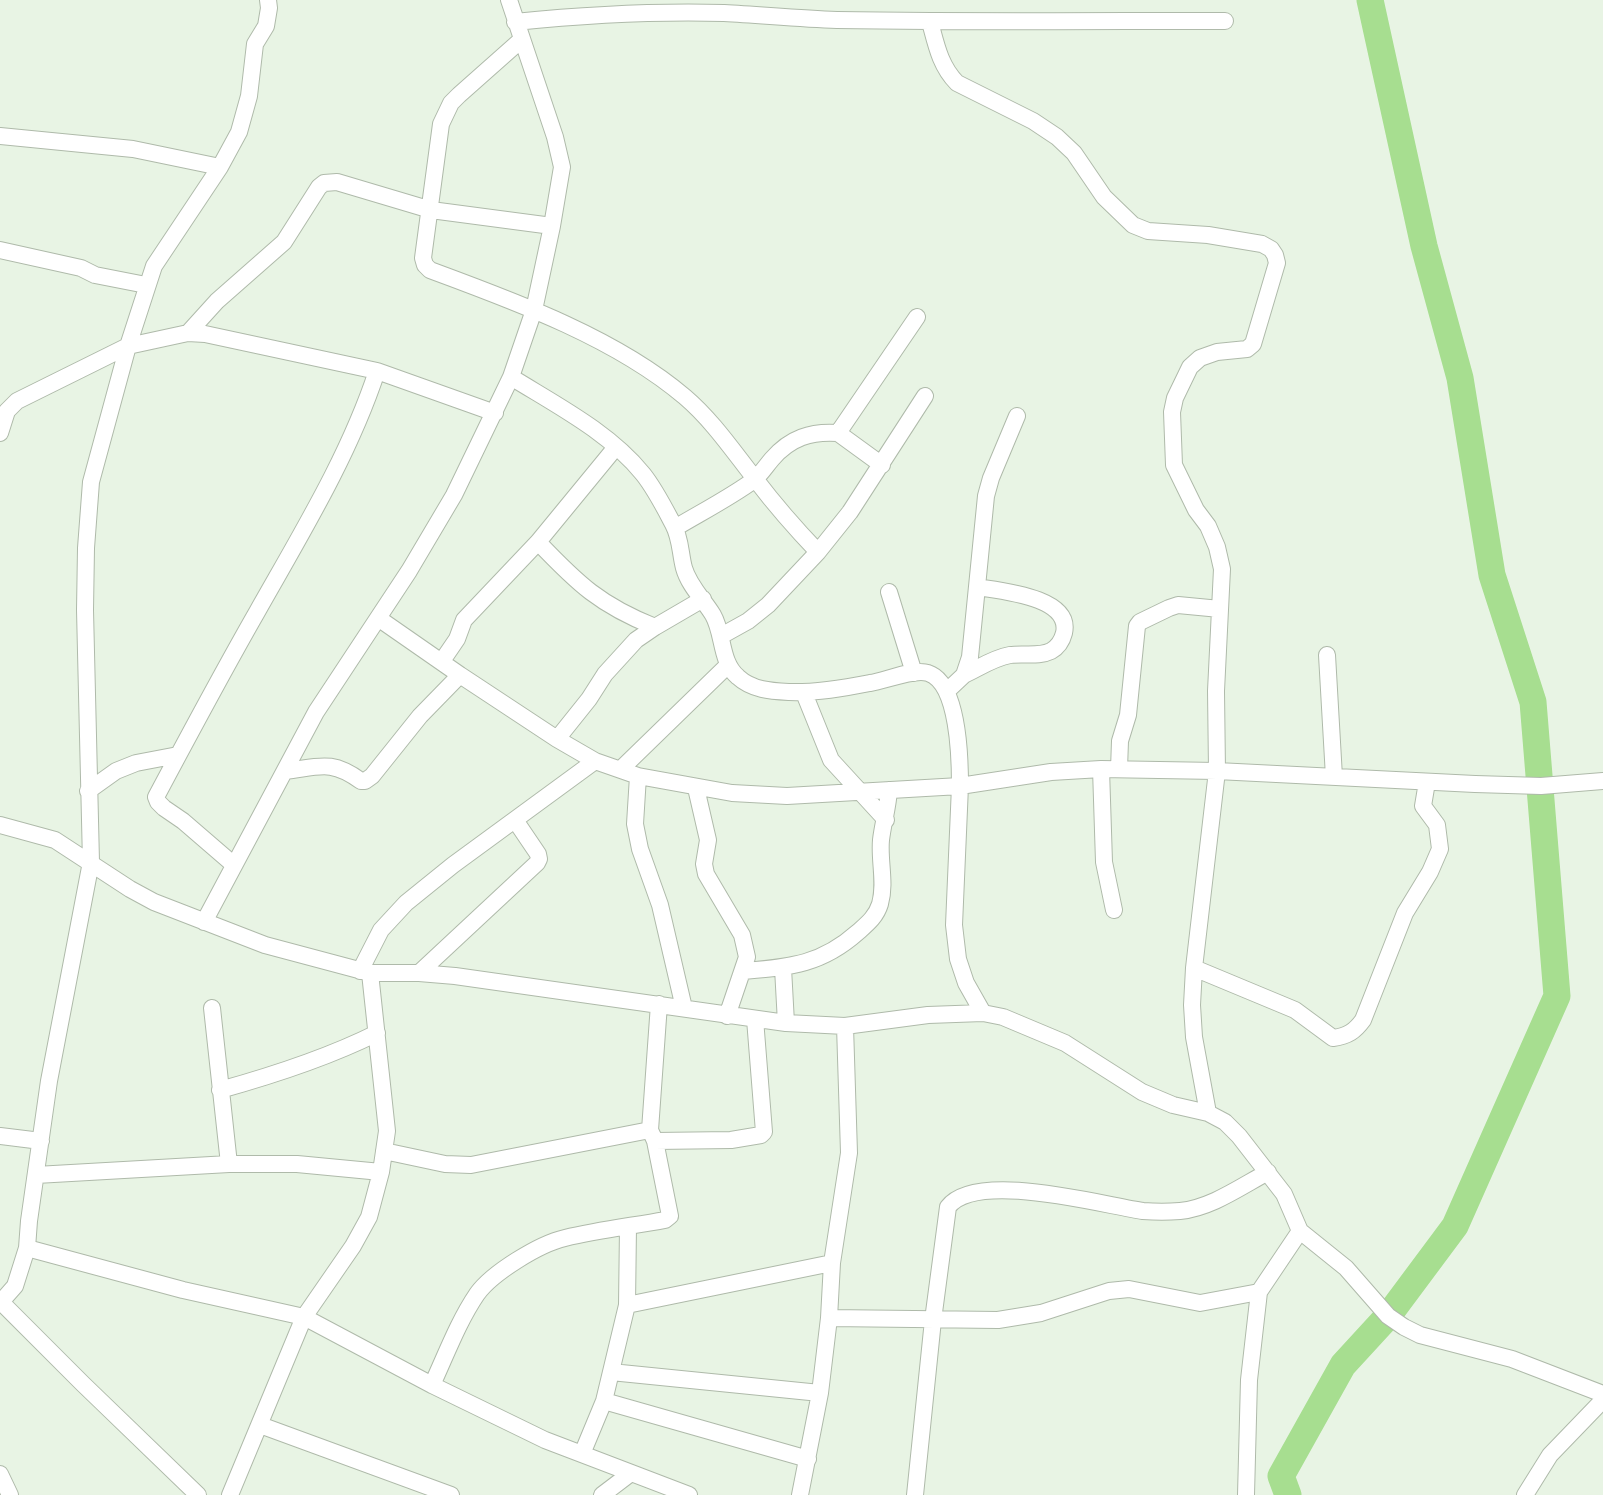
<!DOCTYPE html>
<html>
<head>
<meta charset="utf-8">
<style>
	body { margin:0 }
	canvas { display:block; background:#e8f4e4 }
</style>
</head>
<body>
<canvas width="1603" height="1495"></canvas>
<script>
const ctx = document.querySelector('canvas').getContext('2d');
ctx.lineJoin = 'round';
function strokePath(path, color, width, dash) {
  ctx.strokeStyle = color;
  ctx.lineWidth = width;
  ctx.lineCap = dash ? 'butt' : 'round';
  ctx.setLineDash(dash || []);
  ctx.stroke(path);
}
const river = new Path2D(`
	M1288,1495L1281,1476L1343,1365L1388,1316L1455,1226L1557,996L1533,702L1492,575L1460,378L1424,246L1370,0`);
const street = new Path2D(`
	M515,22C584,15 654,11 724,13C762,15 800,19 837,20C967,22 1096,21 1225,21
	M930,22C936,44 940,66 957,83L1033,121L1057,137L1074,153L1104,197L1133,225L1148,231L1208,235L1262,244L1271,249L1275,255L1277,263L1253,344L1247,349L1217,352L1200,358L1190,367L1175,398L1172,412L1174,465L1196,510L1208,526L1217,547L1222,569L1216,691L1217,771L1194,968L1192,1005L1194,1037L1208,1113
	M521,40L459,95L451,103L441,124L423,258L425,265L430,270C514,301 616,338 685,397C713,421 733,451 756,480C775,505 796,529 818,552
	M0,136L133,149L220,167
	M0,250L81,268L95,275L146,285
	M188,333L217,301L284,242L319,187L324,183L337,182L431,210L552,226
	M0,433L7,411L17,401L128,346L188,333L205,334L377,371
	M882,465L838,433L917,317
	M675,528C700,513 731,497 754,480C761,474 766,466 772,459C790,438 811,431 838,433
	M538,542C578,584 600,605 655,627
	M889,592L914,673
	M378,618L460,675L557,739L595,761L638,776L732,793L787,796L960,786C960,759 959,683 928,673C914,668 885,681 870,683C844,688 816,693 789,692C771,691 752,690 738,677C720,662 724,634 713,615C704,600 689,586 684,568C680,553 681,539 673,524C664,507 655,489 643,474C609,432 556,405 511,377
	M721,636L748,621L768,605L818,552L850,512L925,396
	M1327,655L1334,777
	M442,661L457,639L464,620L538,542L616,447
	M964,675C979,668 993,658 1010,655C1023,653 1039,657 1051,651C1058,647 1062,641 1064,633C1072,597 1001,591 977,587
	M947,691L964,675L970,657L986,496L991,478L1017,416
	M804,693L831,760L886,820
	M557,739L589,699L605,674L636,640L655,627L703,599
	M621,769L728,665
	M1101,769L1104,862L1114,910
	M1119,769L1120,741L1128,715L1137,626L1140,622L1169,608L1178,605L1220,609
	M285,771C319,767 331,759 361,781H365L372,776L420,716L460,675
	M638,776L635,824L640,849L660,905L684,1008
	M696,788L708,840L704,864L706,874L742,935L747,957L727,1016
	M88,791L116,771L136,763L178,755
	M0,825L55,840L130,889L154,902L265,945L370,973H419L455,976L786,1023L845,1026L928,1015L983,1013L1003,1017L1065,1043L1142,1092L1173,1105L1208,1113L1225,1122L1239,1136L1284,1194L1300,1231L1346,1268L1388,1316L1404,1327L1420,1335L1512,1359L1603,1394
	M234,865L183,821L164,808L158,802L156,797C189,735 222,673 257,612C301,534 349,456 377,371L495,413
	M204,922L316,712L409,571L454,495L511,377L534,310L552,226L562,167L555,137L509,0
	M783,968L786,1023
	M1194,968L1295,1010L1333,1038C1348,1036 1355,1031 1363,1020L1405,913L1430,872L1440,849L1437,825L1423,806L1427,782
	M360,971L381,930L406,903L453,865L595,761
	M743,971C790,967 821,965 858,932C867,924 876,917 880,904C886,883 879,861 881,840C883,823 888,807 889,790
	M419,973L537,863L539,859L538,854L515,820
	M212,1008L229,1164
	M983,1013L966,983L958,959L954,925L960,786L1051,772L1101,769L1217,771L1475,784L1541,786L1603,781
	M220,1090C274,1075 327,1058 377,1033
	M0,1136L41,1141
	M655,1141L731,1140L761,1135L764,1132L755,1019
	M384,1151L445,1164L471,1165L650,1130
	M36,1175L229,1164H297L381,1172
	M27,1248L183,1290L304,1317L432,1385L545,1440L689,1495
	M1,1302L83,1384L198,1495
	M0,1303L15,1286L27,1248L29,1221L49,1081L91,862L85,610L86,548L91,482L128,346L154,266L220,167L239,132L249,96L255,44L266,26L269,8L268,0
	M627,1305L832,1263
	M829,1318L998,1320L1041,1313L1109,1291L1129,1289L1200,1303L1259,1292
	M611,1372L820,1393
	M432,1385C446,1355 458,1322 477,1294C492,1273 539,1244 565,1238C598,1230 632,1226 665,1220L670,1216L655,1141L650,1130L659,1004
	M604,1401L808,1459
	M260,1425L451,1495
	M582,1454L604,1401L627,1305L628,1227
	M0,1474L10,1495
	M230,1495L304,1317L353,1246L369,1217L381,1172L387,1131L370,973
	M602,1495L631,1473
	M800,1495L820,1393L829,1318L832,1263L849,1153L845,1026
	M915,1495L933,1320L948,1207C976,1170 1102,1205 1143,1211C1156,1212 1168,1212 1180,1211C1211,1208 1240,1187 1268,1172
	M1246,1495L1249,1380L1259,1292L1300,1231
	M1525,1495L1550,1455L1603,1400`);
strokePath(river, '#a7de90', 27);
strokePath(street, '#afbaaa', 18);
strokePath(street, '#fff', 16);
</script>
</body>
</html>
